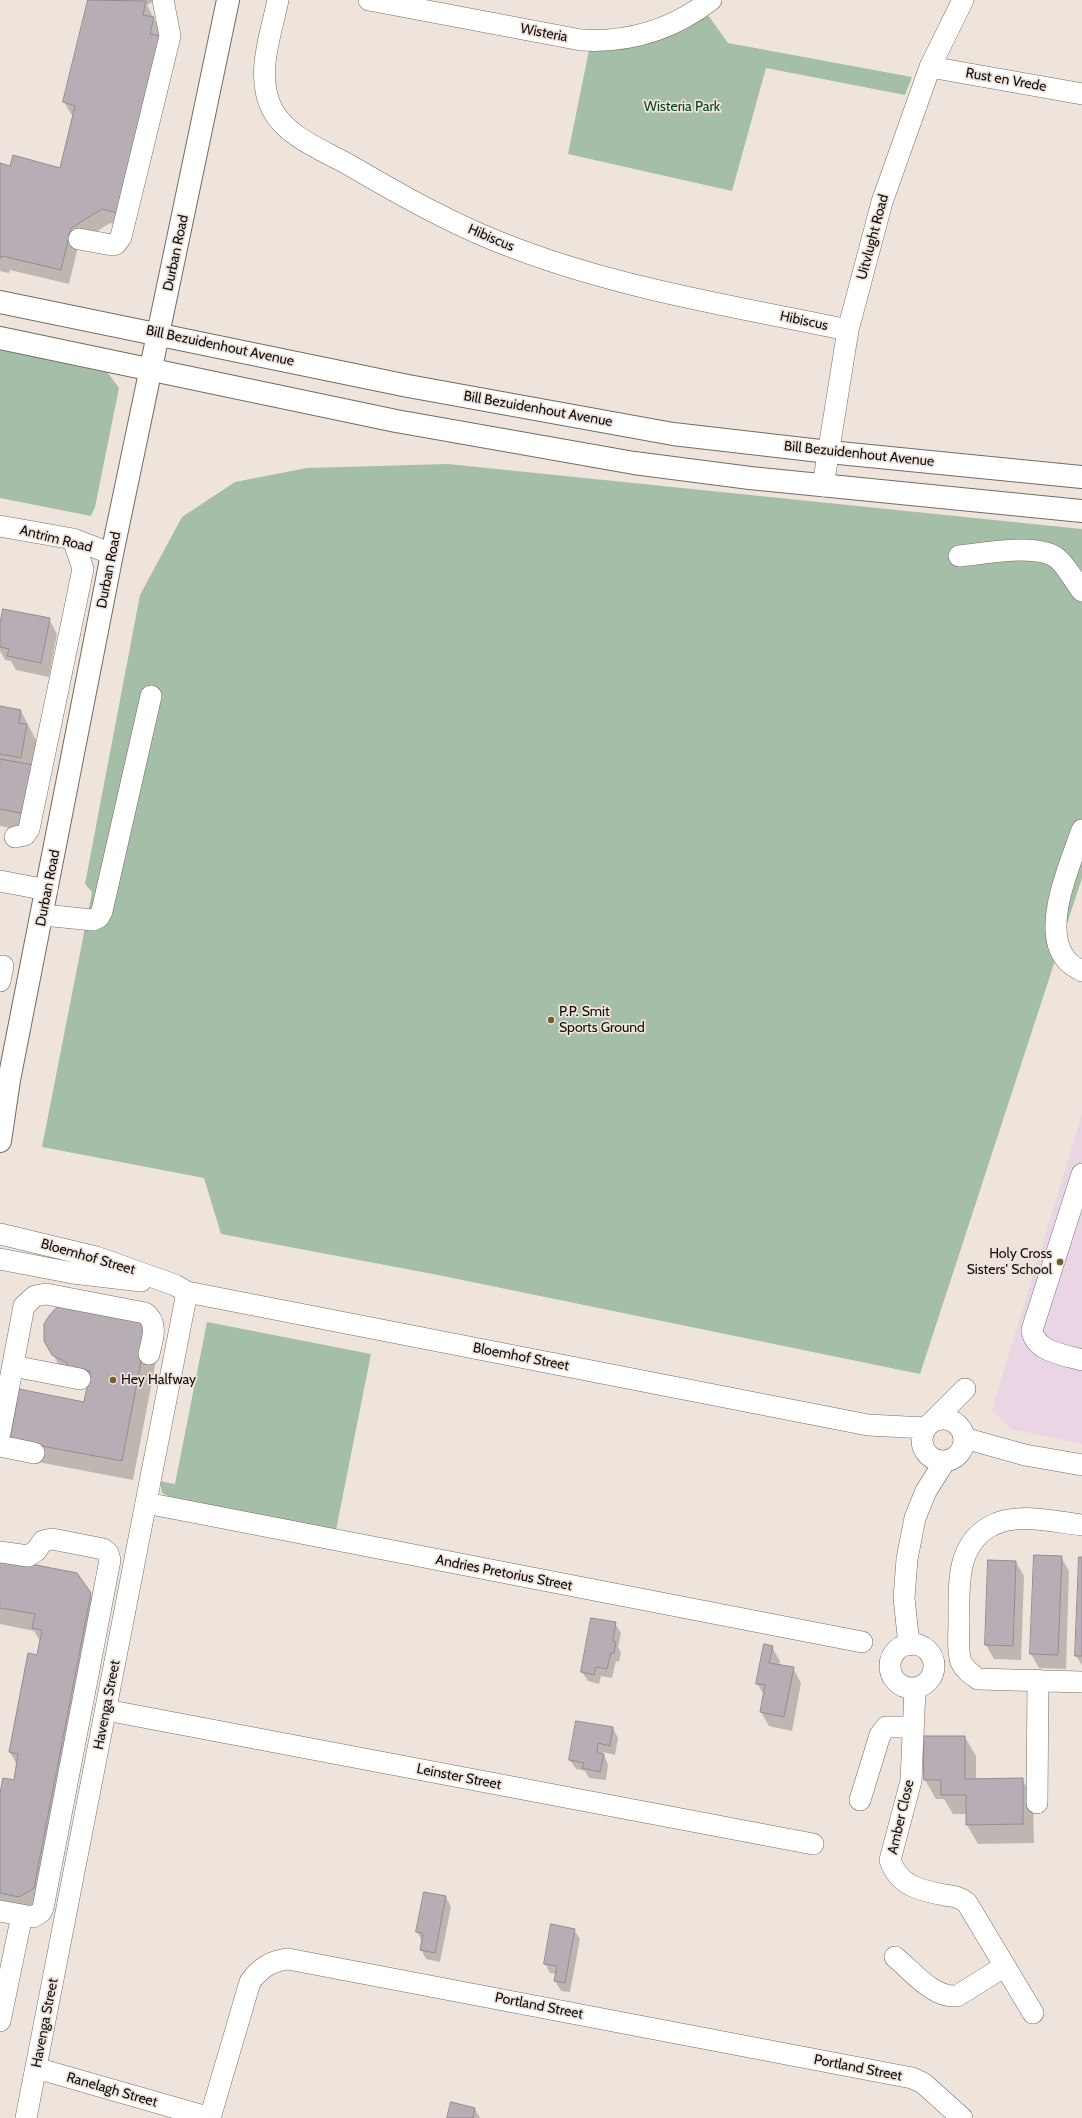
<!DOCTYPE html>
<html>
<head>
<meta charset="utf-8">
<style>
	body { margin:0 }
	canvas { display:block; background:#eee4dc }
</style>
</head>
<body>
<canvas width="1082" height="2118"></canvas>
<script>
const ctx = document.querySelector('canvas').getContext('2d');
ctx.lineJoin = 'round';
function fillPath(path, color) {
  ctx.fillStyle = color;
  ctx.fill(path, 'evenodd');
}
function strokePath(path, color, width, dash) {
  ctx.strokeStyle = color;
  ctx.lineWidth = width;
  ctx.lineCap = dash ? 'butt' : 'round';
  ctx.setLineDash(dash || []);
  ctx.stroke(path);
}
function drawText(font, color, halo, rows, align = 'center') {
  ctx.font = font + ' Cabin,sans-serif';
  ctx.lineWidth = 3.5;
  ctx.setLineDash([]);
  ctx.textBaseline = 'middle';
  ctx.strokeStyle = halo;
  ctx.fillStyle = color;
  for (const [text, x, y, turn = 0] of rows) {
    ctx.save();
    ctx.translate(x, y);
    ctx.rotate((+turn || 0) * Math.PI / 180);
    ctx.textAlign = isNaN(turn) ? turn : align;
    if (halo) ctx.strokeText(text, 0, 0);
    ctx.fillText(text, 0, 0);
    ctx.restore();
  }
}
const education = new Path2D(`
	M1082,1114V1444L1011,1429L992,1410Z`);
const green = new Path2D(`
	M708,15L728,43L912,77L905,95L766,68L732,191L568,154L589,50C634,50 671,39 708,15Z
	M0,349L105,369L119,388L95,507L91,516L0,498Z
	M448,464L1082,529V568L1079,586L1082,589V878L920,1374L438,1275L221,1234L204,1178L42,1147L92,892L85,884L140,595L182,517L235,482L307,468Z
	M207,1322L371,1354L336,1530L170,1497L162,1493L160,1481L175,1484Z`);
const shadow = new Path2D(`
	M89,0H156L147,5L161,32L126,227L110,223L79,243L69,284L10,270L9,273L0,271V164L11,167L61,170L73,117L64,102Z
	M49,619L57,634L49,677L16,670L11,661L5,660L0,651V629Z
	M0,707L21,711L38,744L35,833L0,826Z
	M45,1340H160L133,1480L22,1459L85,1403L88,1387L78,1385L64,1374Z
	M1061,1557L1069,1571L1066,1669L1039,1668L1031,1654Z
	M1082,1558V1665L1076,1656Z
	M0,1559L90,1594L101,1613L44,1907L0,1910V1799L14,1781L17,1765L10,1752L29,1655L38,1656L41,1642L34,1631L0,1624Z
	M1016,1562L1024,1576L1021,1660L994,1659L986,1645Z
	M615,1623L621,1633L618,1647L621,1652L619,1662L616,1661L612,1678L601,1676L599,1684L588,1681L582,1672Z
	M772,1647L780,1661L779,1666L793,1668L801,1683L792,1731L769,1726L761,1712L764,1695L757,1683Z
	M613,1728L618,1738L615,1755L603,1752L608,1765L606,1780L589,1778L585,1771L576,1769L570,1760Z
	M925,1737H965L976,1756V1780L1022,1779L1033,1798L1034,1843L978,1844L967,1825V1814H953L944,1799H936L925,1780Z
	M446,1897L451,1907L440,1962L426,1959L421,1949L422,1941L417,1932Z
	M574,1930L580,1939L570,1992L561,1991L555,1981L557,1974L550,1973L545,1963Z
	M475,2109L480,2118H448Z`);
const building = new Path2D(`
	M88,0L146,1L143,15L154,17L150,34L161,36L118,213L102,209L71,228L61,270L2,256L0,259V163L10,166L13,155L60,168L75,106L63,102Z
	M3,609L50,618L41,663L7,656L9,649L0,647V624Z
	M0,706L21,710L19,723L27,724L21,758L0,754Z
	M0,759L34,765L25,814L0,809Z
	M64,1305L149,1320L122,1461L10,1440L19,1389L84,1402L90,1371L66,1366L67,1363L52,1355L44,1341V1324L49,1316L55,1309Z
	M1034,1555L1062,1556L1058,1655L1030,1654Z
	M1079,1557H1082V1656H1075Z
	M0,1558L77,1573L91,1593L34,1888L19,1897L0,1893V1793L3,1778L14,1780L18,1754L9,1752L28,1653L37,1655L42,1630L32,1628L35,1614L0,1608Z
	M988,1560L1016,1561L1013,1646L985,1645Z
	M591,1618L616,1622L613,1641L616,1642L614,1653H611L607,1669L596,1667L594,1675L581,1672Z
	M764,1644L773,1646L769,1663L794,1667L784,1717L760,1712L765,1685L756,1684Z
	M576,1721L613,1727L610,1746L598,1743L597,1753L604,1754L600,1772L582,1768L584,1763L569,1760Z
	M924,1736H965V1779L1023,1778V1824L966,1825V1795H941V1780H924Z
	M424,1892L446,1896L435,1953L420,1950L423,1933L416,1932Z
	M551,1924L575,1929L565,1983L554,1981L557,1966L544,1964Z
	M451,2102L475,2108L473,2118H447Z`);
const minor = new Path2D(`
	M278,0C271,34 255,75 272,109C286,137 325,151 351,166C404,197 459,228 517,249C623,289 737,307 848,330
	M369,0L581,40C630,43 672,30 711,0
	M930,67L1082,94
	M79,239L112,245L116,244L121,237L170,36L163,0
	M823,486L848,330L882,202L930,67L963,0
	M0,526L73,539L112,554
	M959,556C983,554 1039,542 1058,559C1068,568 1074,581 1082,591
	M1082,830C1071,862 1041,927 1065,958C1069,964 1076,968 1082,971
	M15,837L25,835L29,829L83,569L73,539
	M0,881L47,890
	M43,915L93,920L99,917L102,911L151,696
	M0,981L3,966
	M1082,1174L1032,1330C1035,1352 1065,1355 1082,1360
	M0,1234L96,1257L175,1285L187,1292L868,1425L926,1428
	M0,1259L73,1273L141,1281
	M13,1366L80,1379
	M922 1440a21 21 0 1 1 42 0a21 21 0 1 1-42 0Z
	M931,1423L965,1389
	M0,1433L24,1306L35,1296L46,1294L145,1313C159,1323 152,1340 149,1354
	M964,1438L1025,1455L1082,1465
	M0,1446L34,1453
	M146,1503L862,1642
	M1082,1525C1054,1522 1015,1511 989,1527C955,1547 959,1589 959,1623C959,1635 957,1650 961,1662C965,1670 971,1674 978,1679L1082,1682
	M0,1552L28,1556L36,1551L43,1541L52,1539L103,1549L108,1553L110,1560L43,1908L41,1912L33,1917L0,1911
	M890 1666a22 22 0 1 1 44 0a22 22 0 1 1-44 0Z
	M909,1645L904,1598L907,1559L915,1518L926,1491L945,1461
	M915,1689L911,1781L890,1860C899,1886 919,1890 944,1895C953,1896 960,1897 967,1903L1033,2013
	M106,1710L813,1844
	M860,1800L880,1735L886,1727H913
	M1037,1803L1038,1680
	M895,1957C912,1971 933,1998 957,1996L1005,1966
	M0,2021L22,1915
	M36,2068L211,2118
	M26,2118L187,1292
	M210,2118L250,1982C260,1968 271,1961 288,1959L912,2078L923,2083L962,2118`);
const major = new Path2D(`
	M0,302L408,386L673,434L829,452L1082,477
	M0,338L396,421L634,463L750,478L1082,511
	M0,1141L9,1080L112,554L228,0`);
const markers = [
	[551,1020,4,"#755c2d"],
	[1060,1262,4,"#755c2d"],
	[113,1380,4,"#755c2d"]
];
const streetNames = [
	["Wisteria",544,33,11],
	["Rust en Vrede",1006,80,10],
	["Uitvlught Road",873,237,-75],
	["Hibiscus",491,238,23],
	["Durban Road",176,253,-78],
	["Hibiscus",804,321,12],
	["Bill Bezuidenhout Avenue",220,346,12],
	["Bill Bezuidenhout Avenue",538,409,10],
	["Bill Bezuidenhout Avenue",859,454,6],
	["Antrim Road",56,539,14],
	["Durban Road",109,570,-79],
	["Durban Road",48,888,-79],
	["Bloemhof Street",88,1257,16],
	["Bloemhof Street",521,1357,11],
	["Andries Pretorius Street",504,1573,11],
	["Havenga Street",107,1705,-79],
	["Leinster Street",459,1777,11],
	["Amber Close",901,1817,-77],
	["Portland Street",539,2006,11],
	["Havenga Street",45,2023,-79],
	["Portland Street",858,2068,11],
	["Ranelagh Street",112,2090,16]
];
const parkNames = [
	["Wisteria Park",682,107]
];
const poiNames = [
	["P.P. Smit",559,1012],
	["Sports Ground",559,1028],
	["Holy Cross",1052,1254,"right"],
	["Sisters' School",1052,1270,"right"],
	["Hey Halfway",121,1380]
];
fillPath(education, '#ead5e5');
fillPath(green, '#a5bea8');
fillPath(shadow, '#0003');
fillPath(building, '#b6adb5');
strokePath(building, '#948b93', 1);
strokePath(minor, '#746c64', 22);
strokePath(major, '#746c64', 24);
strokePath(minor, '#fff', 21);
strokePath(major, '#fff', 22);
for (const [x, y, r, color] of markers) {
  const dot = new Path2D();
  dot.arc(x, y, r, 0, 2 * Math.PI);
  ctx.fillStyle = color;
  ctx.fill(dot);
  strokePath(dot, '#eee4dc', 1.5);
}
drawText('14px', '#100d0a', '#eee4dc', streetNames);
drawText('14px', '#06461b', '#eee4dc', parkNames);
drawText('14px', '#100d0a', '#eee4dc', poiNames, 'left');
</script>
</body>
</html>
